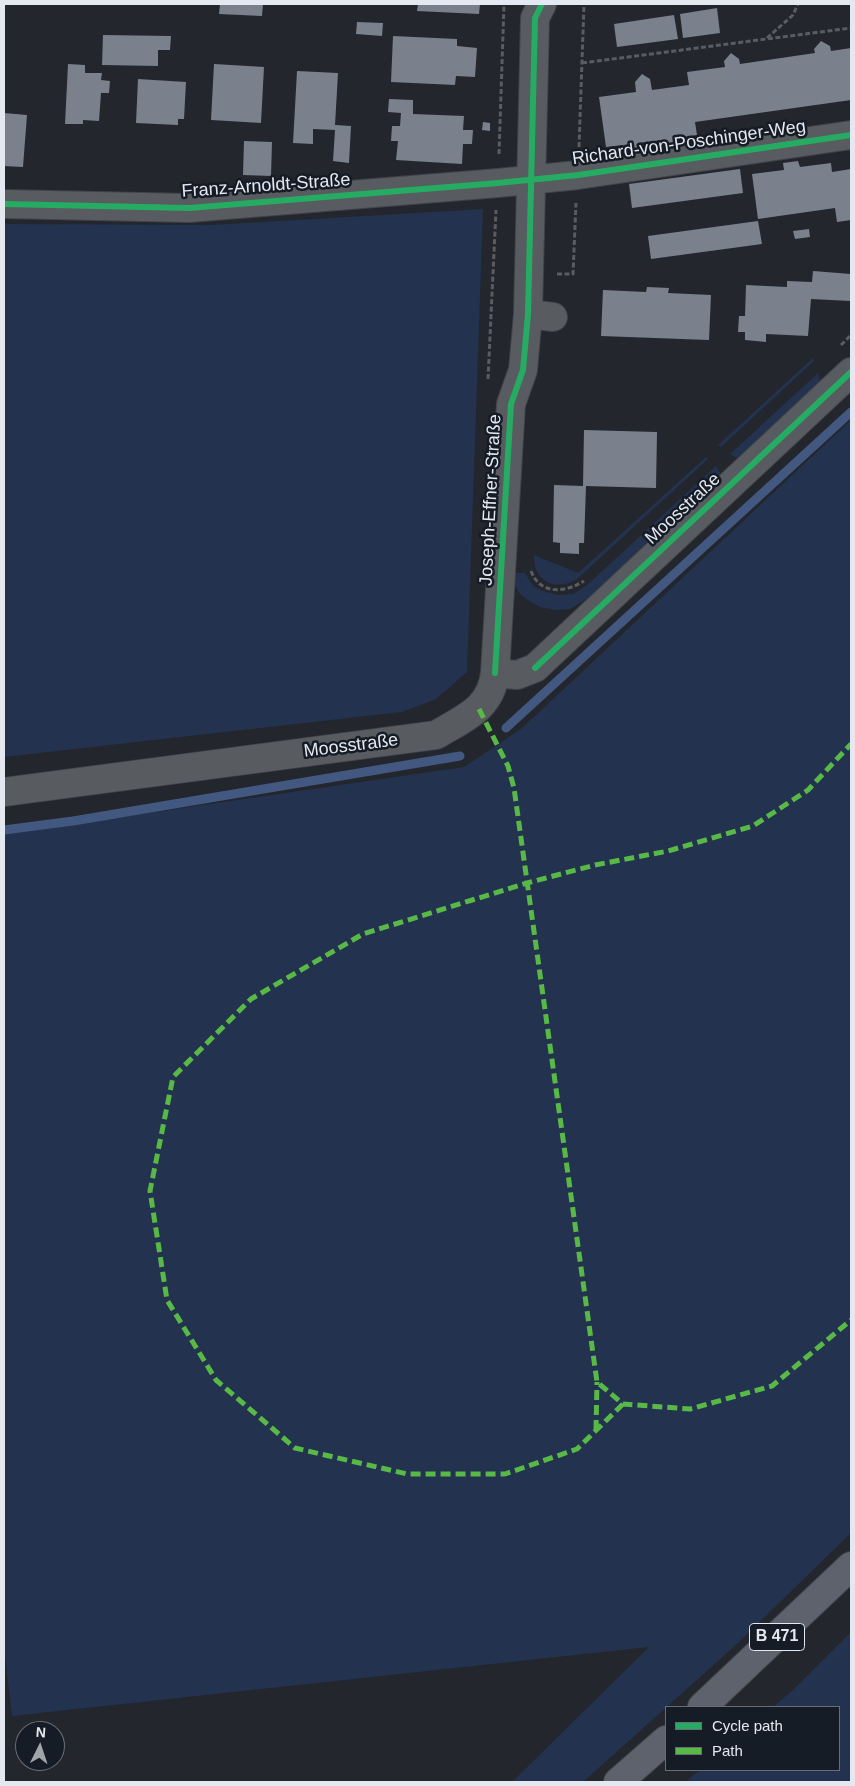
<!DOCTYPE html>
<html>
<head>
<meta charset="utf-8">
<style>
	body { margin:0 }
	#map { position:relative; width:855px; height:1786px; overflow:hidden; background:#23262c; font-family:Helvetica,sans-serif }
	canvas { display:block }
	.frame { position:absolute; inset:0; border:5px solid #e4e8f0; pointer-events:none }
	.legend { position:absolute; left:665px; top:1706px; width:175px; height:65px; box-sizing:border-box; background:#161c26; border:1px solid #686e77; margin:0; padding:6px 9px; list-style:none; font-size:15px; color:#e4e8f0 }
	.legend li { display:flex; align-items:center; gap:10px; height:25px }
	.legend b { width:25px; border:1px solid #686e77 }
	.north { position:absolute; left:15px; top:1721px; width:50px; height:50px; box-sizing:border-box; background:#161c26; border:1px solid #686e77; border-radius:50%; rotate:4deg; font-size:14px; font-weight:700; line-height:20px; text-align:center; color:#e4e8f0 }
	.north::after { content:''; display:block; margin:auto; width:18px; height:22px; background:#a0a4ab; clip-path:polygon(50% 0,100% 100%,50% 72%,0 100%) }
</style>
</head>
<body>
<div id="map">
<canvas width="855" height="1786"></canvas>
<div class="frame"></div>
<ul class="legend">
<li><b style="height:6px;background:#26ab63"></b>Cycle path</li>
<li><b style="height:6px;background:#58b947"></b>Path</li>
</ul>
<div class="north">N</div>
</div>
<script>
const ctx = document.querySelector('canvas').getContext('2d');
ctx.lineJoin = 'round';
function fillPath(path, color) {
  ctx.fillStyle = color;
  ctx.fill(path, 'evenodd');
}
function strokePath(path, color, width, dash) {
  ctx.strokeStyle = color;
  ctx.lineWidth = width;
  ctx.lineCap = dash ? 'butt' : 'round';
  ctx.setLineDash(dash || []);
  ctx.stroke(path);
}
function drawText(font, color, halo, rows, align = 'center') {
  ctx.font = font + ' Helvetica,sans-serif';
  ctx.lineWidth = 5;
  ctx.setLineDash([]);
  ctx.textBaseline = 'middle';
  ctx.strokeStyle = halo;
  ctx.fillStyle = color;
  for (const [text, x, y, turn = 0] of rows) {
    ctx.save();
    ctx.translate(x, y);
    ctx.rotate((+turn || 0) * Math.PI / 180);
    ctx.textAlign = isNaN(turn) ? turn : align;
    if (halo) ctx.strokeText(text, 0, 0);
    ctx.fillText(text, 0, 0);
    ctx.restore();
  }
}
const green = new Path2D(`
	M483,209L467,672L436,699L402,712L4,757V224L212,225Z
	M813,358L814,361L721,447L718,445Z
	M818,373L822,389L744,463L730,454Z
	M851,420V1533L737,1644L583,1782H512L649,1647L12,1716L4,1647V834L464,767L521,729Z
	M706,457L708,459L576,580C555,591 533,582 534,555L578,573Z
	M716,466L724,480L601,591L570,609L555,610L540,607L529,601L519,593L513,582L514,573H525L534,587L543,591L558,595L573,594L587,585Z
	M851,1632V1782H685L700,1770H839V1707H773L794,1689Z`);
const stream = new Path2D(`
	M506,728L851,412
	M4,830L73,821L460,756`);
const building = new Path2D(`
	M220,4H263L262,16L219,14Z
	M418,4H480L479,14L417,11Z
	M717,8L720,33L683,38L680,14Z
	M674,15L678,39L617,47L614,24Z
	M357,22L383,23L382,36L356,34Z
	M103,35L171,36L170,50H158V66L102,65Z
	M393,36L457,39V46L477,48L475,77L456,76L455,85L391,82Z
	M821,41L830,46L831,51L851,48V100L695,122L697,135L677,138L678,143L663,145L662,140L638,143L639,149L624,151L623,145L606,147L599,97L636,92L635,82L642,74L650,79L652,90L689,85L687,72L725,67L724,61L731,53L739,59L740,64L815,53L814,49Z
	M68,64L85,65V73H102L101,80L110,81L109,93H101L99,121L83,120V124H65Z
	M214,64L264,67L261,123L211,120Z
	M297,71L338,73L335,125L351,126L349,163L333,161L335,130L313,129V144L293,143Z
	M138,79L186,82L184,119H178V125L136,123Z
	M389,99L413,100V114L464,116L463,130H473L472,144H463L462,164L396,160L398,141H391L392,126H400L401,113L388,112Z
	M4,113L27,115L23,167L4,166Z
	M483,122L490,123V131L482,130Z
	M244,141L272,142L271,176L243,175Z
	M798,161L800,167L831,163L832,172L851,169V220L837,222L835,208L758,219L752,174L784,170L783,163Z
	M740,169L743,193L632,208L629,184Z
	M758,221L762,244L651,259L648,236Z
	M809,229L810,237L795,239L793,231Z
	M813,271L851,274V301L811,299L808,336L766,334V342L745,340V332H738L739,316H745L746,285L787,287V281L812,282Z
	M647,287L669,288L668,293L711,295L709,340L601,336L603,290L646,292Z
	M584,430L657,432L656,488L586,486L584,543H579V554L560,553V543L553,542L554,485L583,486Z`);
const path = new Path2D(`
	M767,38L793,15L798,4
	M582,63L851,28
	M579,147L584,4
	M499,154L504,4
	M557,274H573L576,203
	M841,345L851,335
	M488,379L496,210
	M531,571C540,595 565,593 584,581`);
const minor = new Path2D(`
	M4,204L189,208L498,183L578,175L851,135
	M528,314L553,317
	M495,673L511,404L523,370L528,314L535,18L542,4
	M4,792L436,735C464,718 491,709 495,673L517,675L535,668L851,372`);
const highway = new Path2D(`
	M702,1707L851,1566
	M618,1782L666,1740`);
const quiet = new Path2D(`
	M479,709L508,766L514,788L597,1382L623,1404L690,1409L772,1386L851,1320
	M623,1404L577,1449L505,1474H407L295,1448L216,1380L167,1300L150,1191L173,1077L251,999L363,934L527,883L595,865L668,851L753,826L808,790L851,744
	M596,1430L597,1382`);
const cycleway = new Path2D(`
	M4,204L189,208L498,183L578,175L851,135
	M535,668L851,372
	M495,673L511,404L523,370L528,314L535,18L542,4`);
const shields = [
	[777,1637,55]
];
const shieldNames = [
	["B 471",777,1637]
];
const streetNames = [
	["Richard-von-Poschinger-Weg",689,143,-8],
	["Franz-Arnoldt-Straße",266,186,-4],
	["Joseph-Effner-Straße",491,500,-87],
	["Moosstraße",683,509,-43],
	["Moosstraße",351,746,-7]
];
fillPath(green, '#23324e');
strokePath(stream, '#425880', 9);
fillPath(building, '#7a818d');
strokePath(minor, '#404348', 30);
strokePath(highway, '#404348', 30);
strokePath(path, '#5a5c60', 3, [5, 2.5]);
strokePath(minor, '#585b5f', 28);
strokePath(highway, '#5d626d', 28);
strokePath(quiet, '#58b947', 5, [10, 5]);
strokePath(cycleway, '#26ab63', 6);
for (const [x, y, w] of shields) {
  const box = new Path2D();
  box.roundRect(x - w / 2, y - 13.5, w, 27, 4);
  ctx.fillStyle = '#161c26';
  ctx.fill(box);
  strokePath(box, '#e4e8f0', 1);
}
drawText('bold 16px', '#e4e8f0', null, shieldNames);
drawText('18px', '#e4e8f0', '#161c26', streetNames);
</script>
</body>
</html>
